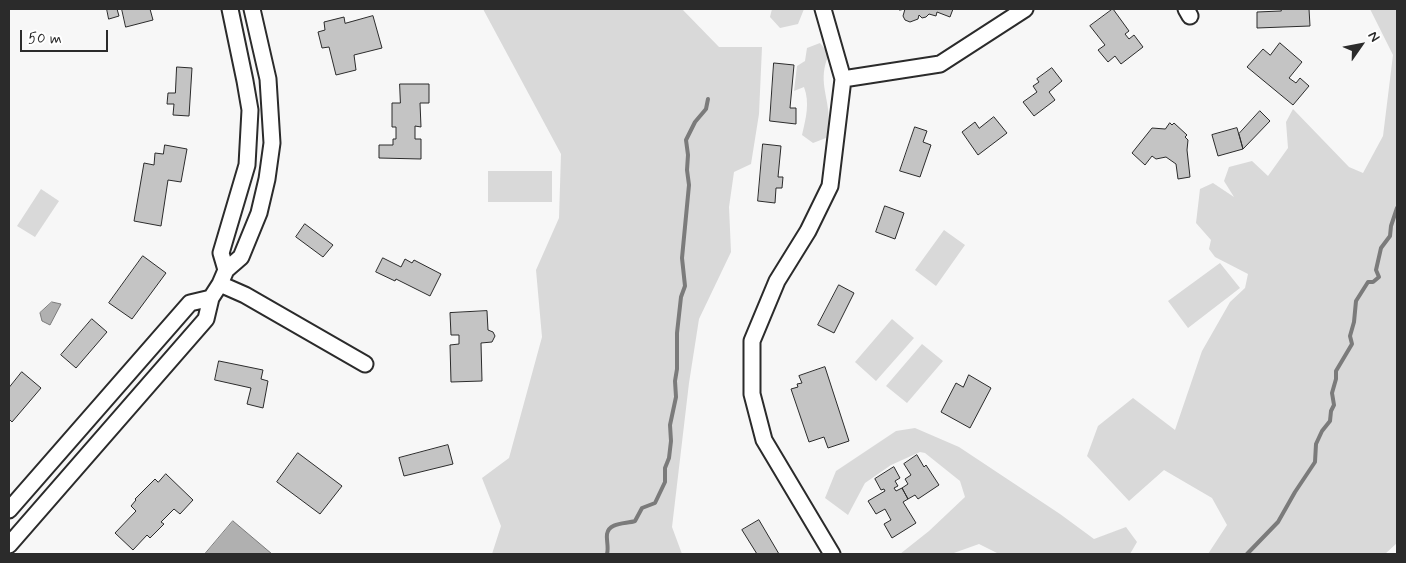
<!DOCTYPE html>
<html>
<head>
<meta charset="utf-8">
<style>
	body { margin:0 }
	#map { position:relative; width:1406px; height:563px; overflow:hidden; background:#f7f7f7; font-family:Mynerve,sans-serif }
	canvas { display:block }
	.frame { position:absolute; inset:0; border:10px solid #2b2b2b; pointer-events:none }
	.north { position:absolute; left:1336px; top:20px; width:50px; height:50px; -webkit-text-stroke:4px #fff; paint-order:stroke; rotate:57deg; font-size:14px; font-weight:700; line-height:20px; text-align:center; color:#2b2b2b }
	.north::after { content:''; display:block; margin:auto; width:18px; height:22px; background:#2b2b2b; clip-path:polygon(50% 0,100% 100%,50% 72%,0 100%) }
	.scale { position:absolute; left:20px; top:30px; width:88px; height:22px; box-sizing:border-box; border:2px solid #2b2b2b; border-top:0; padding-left:6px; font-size:15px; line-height:18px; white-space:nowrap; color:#2b2b2b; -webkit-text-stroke:4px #fff; paint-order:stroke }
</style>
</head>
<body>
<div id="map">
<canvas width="1406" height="563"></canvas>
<div class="frame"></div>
<div class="north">N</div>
<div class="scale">50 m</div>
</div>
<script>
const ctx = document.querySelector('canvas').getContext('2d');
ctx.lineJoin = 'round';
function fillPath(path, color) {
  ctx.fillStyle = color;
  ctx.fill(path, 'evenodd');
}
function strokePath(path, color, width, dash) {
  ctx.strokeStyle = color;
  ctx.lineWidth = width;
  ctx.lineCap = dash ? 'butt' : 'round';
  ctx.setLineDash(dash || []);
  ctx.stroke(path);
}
const green = new Path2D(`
	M483,9H682L719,47H762L759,114L751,164L734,172L729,207L731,252L699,319L689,383L672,527L682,554H492L501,526L482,478L509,458L542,337L536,270L559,218L561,154Z
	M772,9H804L798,24L780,28L770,17Z
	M1370,9H1397V543L1385,554H1208L1227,525L1212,498L1164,470L1129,501L1087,456L1098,426L1133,398L1175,430L1202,351L1230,302L1245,288L1248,274L1215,257L1209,249L1211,240L1196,223L1200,189L1213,183L1234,197L1224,181L1229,167L1252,161L1268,176L1288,148L1286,122L1293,109L1349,167L1363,173L1383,136L1393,55Z
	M820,43L829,54C817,81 829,95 829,122C829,127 827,133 826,138L813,143L802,135C806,118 810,103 804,87L794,91L797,66L805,61L807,48Z
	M488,171H552V202H488Z
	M41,189L59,201L35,237L17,226Z
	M944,230L965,245L936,286L915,270Z
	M1220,263L1240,288L1188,328L1168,301Z
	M892,319L914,338L876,381L855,362Z
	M922,344L943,361L907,403L886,386Z
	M915,428L959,447L1060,514L1094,539L1126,527L1137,542L1130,554H999L979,544L951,554H900L929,531L965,497L960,481L925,453L920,452L891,465L865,483L848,515L825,498L836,471L896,431Z`);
const water = new Path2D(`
	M52,302L61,304L50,325L42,321L40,313Z
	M233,521L272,554H205Z`);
const stream = new Path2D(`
	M607,554C609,547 606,540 607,534C609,522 626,524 635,521L642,508L655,503L665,482V468L669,458L671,441L670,425L676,397L675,381L677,369V333L681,297L685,286L682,258L689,185L687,170L688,155L686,140L695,122L706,109L708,99
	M1247,554L1278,522L1295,492L1315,462L1316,444L1322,431L1330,421L1331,411L1334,405L1332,393L1336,379V371L1352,344L1350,336L1354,322L1356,301L1368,282H1373L1379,277L1376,270L1381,248L1390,236L1391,226L1397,208`);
const building = new Path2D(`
	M107,9H117L119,16L109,19Z
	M122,9H150L153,20L126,27Z
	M898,9H953L950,17L937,12L936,16L929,14L926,17L922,18L919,15L918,19L910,22L905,20L903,16L905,9L900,10Z
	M1113,9L1129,31L1125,34L1129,39L1134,35L1143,47L1121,64L1115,56L1108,62L1098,50L1105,45L1090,26Z
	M1281,9H1309L1310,26L1257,28V12L1281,11Z
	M373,16L382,48L354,55L356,70L336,75L329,47L322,48L318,32L325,30L324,22L344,17L345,23Z
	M1280,43L1302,62L1289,78L1296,83L1300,78L1309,86L1293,105L1247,67L1263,49L1270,55Z
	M774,63L794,65L790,108H796V124L770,121Z
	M177,67L192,68L189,116L173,115L174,104H167L168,93H175Z
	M1052,68L1062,81L1049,92L1055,100L1034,116L1023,102L1037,92L1033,86L1039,82L1037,79Z
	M400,84H429V103H420L421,127L415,126V139H421V159L379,158V145H393V139H396V127H392V103H400Z
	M1260,111L1270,121L1243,149L1239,134Z
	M994,117L1007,133L978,155L962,132L975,122L979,128Z
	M1170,123L1172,125L1174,123L1187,135L1185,137L1188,140L1187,150L1190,177L1178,179L1176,164L1166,157L1156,159L1152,156L1145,165L1132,153L1152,128L1165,129Z
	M915,127L927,131L923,142L931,145L920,177L900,171Z
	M1237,128L1243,149L1218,156L1212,135Z
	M763,144L781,146L778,177H783L782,188H776L775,203L758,201Z
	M165,145L187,149L181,182L168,180L161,226L134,221L144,163L154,165L155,153L163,154Z
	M885,206L904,213L895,239L876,232Z
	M305,224L333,245L323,257L296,237Z
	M143,256L166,273L132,319L109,303Z
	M383,258L401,267L405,259L412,263L414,260L441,274L430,296L396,279L395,281L376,272Z
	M839,285L854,293L834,333L818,325Z
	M487,311L488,330L493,332L495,336L492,342L481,343L482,381L451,382L450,345L459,344V335H451L450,313Z
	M92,319L107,332L76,368L61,355Z
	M219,361L263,370L261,379L268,381L263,408L247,404L251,388L215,380Z
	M825,367L849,441L828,448L824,437L809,442L791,389L798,387L797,384L802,383L799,376Z
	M22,372L41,388L12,422L9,419V388Z
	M969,375L991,388L970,428L941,412L956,383L963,387Z
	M448,445L453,464L404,476L399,458Z
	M298,453L342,486L320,514L277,482Z
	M917,455L924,467L926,465L939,485L918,499L915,495L908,499L902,488L908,484L905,479L911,475L904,464Z
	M894,467L900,478L895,481L898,486L894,488L896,491L902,488L908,499L903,502L916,523L892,538L884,524L891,520L885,509L876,514L868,501L885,491L884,489L881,490L875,479Z
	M166,474L193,500L180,514L174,509L161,522L164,524L150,538L147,535L133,550L115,533L136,511L131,506L136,500L135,499L155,479L158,482Z
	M759,520L779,554H757L742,530Z`);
const minor = new Path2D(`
	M823,9L843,79L830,186L808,231L777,281L752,341V394L764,440L832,554
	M1186,9L1190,16
	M843,79L940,64L1025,9
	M226,270L221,253L247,165L250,110L245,81L230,9
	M220,284L245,295L365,364
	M9,510L190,303L211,298
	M9,545L206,319L211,298L220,284L226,270L241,257L259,213L267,179L272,143L268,79L252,9`);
fillPath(green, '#d9d9d9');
fillPath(water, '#b0b0b0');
strokePath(water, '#7b7b7b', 1);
strokePath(stream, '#7b7b7b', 4);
fillPath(building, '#c4c4c4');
strokePath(building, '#2b2b2b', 1);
strokePath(minor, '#2b2b2b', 19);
strokePath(minor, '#fff', 15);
</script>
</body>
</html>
